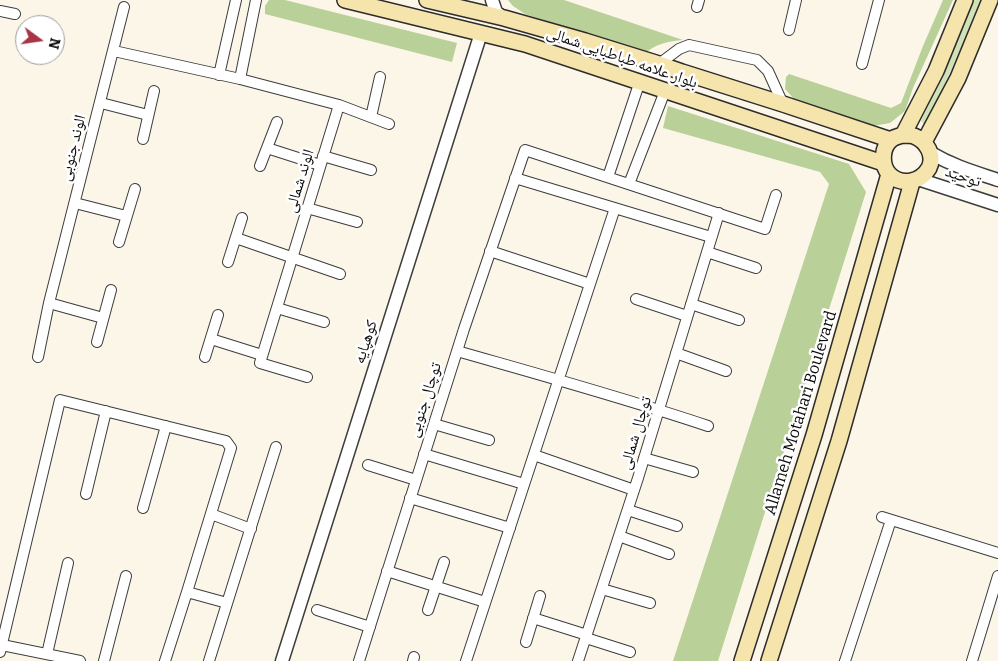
<!DOCTYPE html>
<html>
<head>
<meta charset="utf-8">
<style>
	body { margin:0 }
	#map { position:relative; width:998px; height:661px; overflow:hidden; background:#fcf6e9; font-family:Bitter,serif }
	canvas { display:block }
	.north { position:absolute; left:15px; top:15px; width:50px; height:50px; box-sizing:border-box; background:#fff; border:1px solid #9d9d9d; border-radius:50%; rotate:104deg; font-size:14px; font-weight:700; line-height:20px; text-align:center; color:#0a0a0a }
	.north::after { content:''; display:block; margin:auto; width:18px; height:22px; background:#a83447; clip-path:polygon(50% 0,100% 100%,50% 72%,0 100%) }
</style>
</head>
<body>
<div id="map">
<canvas width="998" height="661"></canvas>
<div class="north">N</div>
</div>
<script>
const ctx = document.querySelector('canvas').getContext('2d');
ctx.lineJoin = 'round';
function fillPath(path, color) {
  ctx.fillStyle = color;
  ctx.fill(path, 'evenodd');
}
function strokePath(path, color, width, dash) {
  ctx.strokeStyle = color;
  ctx.lineWidth = width;
  ctx.lineCap = dash ? 'butt' : 'round';
  ctx.setLineDash(dash || []);
  ctx.stroke(path);
}
function drawText(font, color, halo, rows, align = 'center') {
  ctx.font = font + ' Bitter,"Noto Naskh Arabic",serif';
  ctx.lineWidth = 5;
  ctx.setLineDash([]);
  ctx.textBaseline = 'middle';
  ctx.strokeStyle = halo;
  ctx.fillStyle = color;
  for (const [text, x, y, turn = 0] of rows) {
    ctx.save();
    ctx.translate(x, y);
    ctx.rotate((+turn || 0) * Math.PI / 180);
    ctx.textAlign = isNaN(turn) ? turn : align;
    if (halo) ctx.strokeText(text, 0, 0);
    ctx.fillText(text, 0, 0);
    ctx.restore();
  }
}
const green = new Path2D(`
	M971,0H982L926,127L921,121Z`);
const forest = new Path2D(`
	M269,0H285L457,43L452,62L265,14V6Z
	M508,0H564L683,40C669,41 654,44 645,54L525,14L513,6Z
	M943,0H953L913,88L905,111L890,123L873,126L856,122L795,100L785,89L786,77L789,74L891,108L901,103L923,46Z
	M668,106L849,164L866,192L718,661H673L829,184L820,172L663,128Z`);
const minor = new Path2D(`
	M697,7L699,0
	M0,11L15,14
	M789,30L796,0
	M114,51L240,79L339,105L389,124
	M659,64L679,49L689,45L757,60L768,71L783,104
	M862,64L879,0
	M219,75L236,0
	M240,79L256,0
	M101,103L148,115
	M371,117L380,77
	M143,139L154,91
	M267,148L320,165
	M323,156L371,170
	M260,166L277,122
	M608,177L640,81
	M515,178L711,237
	M629,184L665,91
	M75,203L126,216
	M307,208L357,222
	M236,238L340,274
	M119,242L135,189
	M490,251L590,284
	M707,252L756,268
	M228,262L242,218
	M636,299L687,316
	M49,303L103,318
	M691,304L739,320
	M277,308L324,322
	M211,339L262,355
	M97,342L111,290
	M457,351C541,375 625,398 708,426
	M676,353L726,371
	M38,357L49,303L124,7
	M205,357L218,315
	M307,377L260,363L339,105
	M434,424L489,440
	M424,454L524,484
	M534,455L634,490
	M644,458L693,472
	M368,465L416,480
	M86,494L106,411
	M410,498L510,528
	M143,508L166,426
	M628,510L677,526
	M211,514L251,529
	M882,517L998,553
	M619,536L669,554
	M387,571L485,602
	M602,589L650,603
	M187,592L227,603
	M317,610L370,627
	M428,610L444,562
	M533,618L587,635
	M586,638L630,652
	M526,642L540,596
	M2,645L80,661
	M0,652L60,400L226,441L231,448L187,592L165,661
	M47,654L68,563
	M104,661L126,576
	M209,661L276,447
	M359,661L464,329L525,150L765,229L776,195
	M413,661L414,657
	M466,661L615,208
	M578,661L638,478L719,213
	M845,661L891,520
	M972,661L998,576`);
const tertiary = new Path2D(`
	M492,0L496,12L504,18
	M931,153C953,166 974,172 998,180
	M918,179L998,205
	M282,661L481,33`);
const secondary = new Path2D(`
	M345,0L525,44L883,163
	M427,0L504,18L585,41L659,64L682,72L783,104L891,140
	M903,135C906,135 911,135 914,136C927,141 935,156 929,168C921,182 902,187 889,174C881,165 881,147 892,139C895,137 899,136 903,135Z
	M903,135L936,71L965,0
	M924,142L958,78L990,0
	M742,661L814,435L889,174
	M769,661L839,441L912,182`);
const streetNames = [
	["بلوار علامه طباطبایی شمالی",622,58,19],
	["الوند جنوبی",73,148,-76],
	["توحید",963,177,18],
	["الوند شمالی",300,181,-73],
	["کوهپایه",366,342,-72],
	["توچال جنوبی",425,400,-72],
	["Allameh Motahari Boulevard",801,413,-73],
	["توچال شمالی",636,433,-73]
];
fillPath(green, '#d2e2b7');
fillPath(forest, '#b9d099');
strokePath(minor, '#3d3d3d', 12);
strokePath(tertiary, '#3d3d3d', 15);
strokePath(secondary, '#2c2c2c', 18);
strokePath(minor, '#fff', 10);
strokePath(tertiary, '#fff', 12);
strokePath(secondary, '#f5e4ab', 15);
drawText('16px', '#0a0a0a', '#fff', streetNames);
</script>
</body>
</html>
